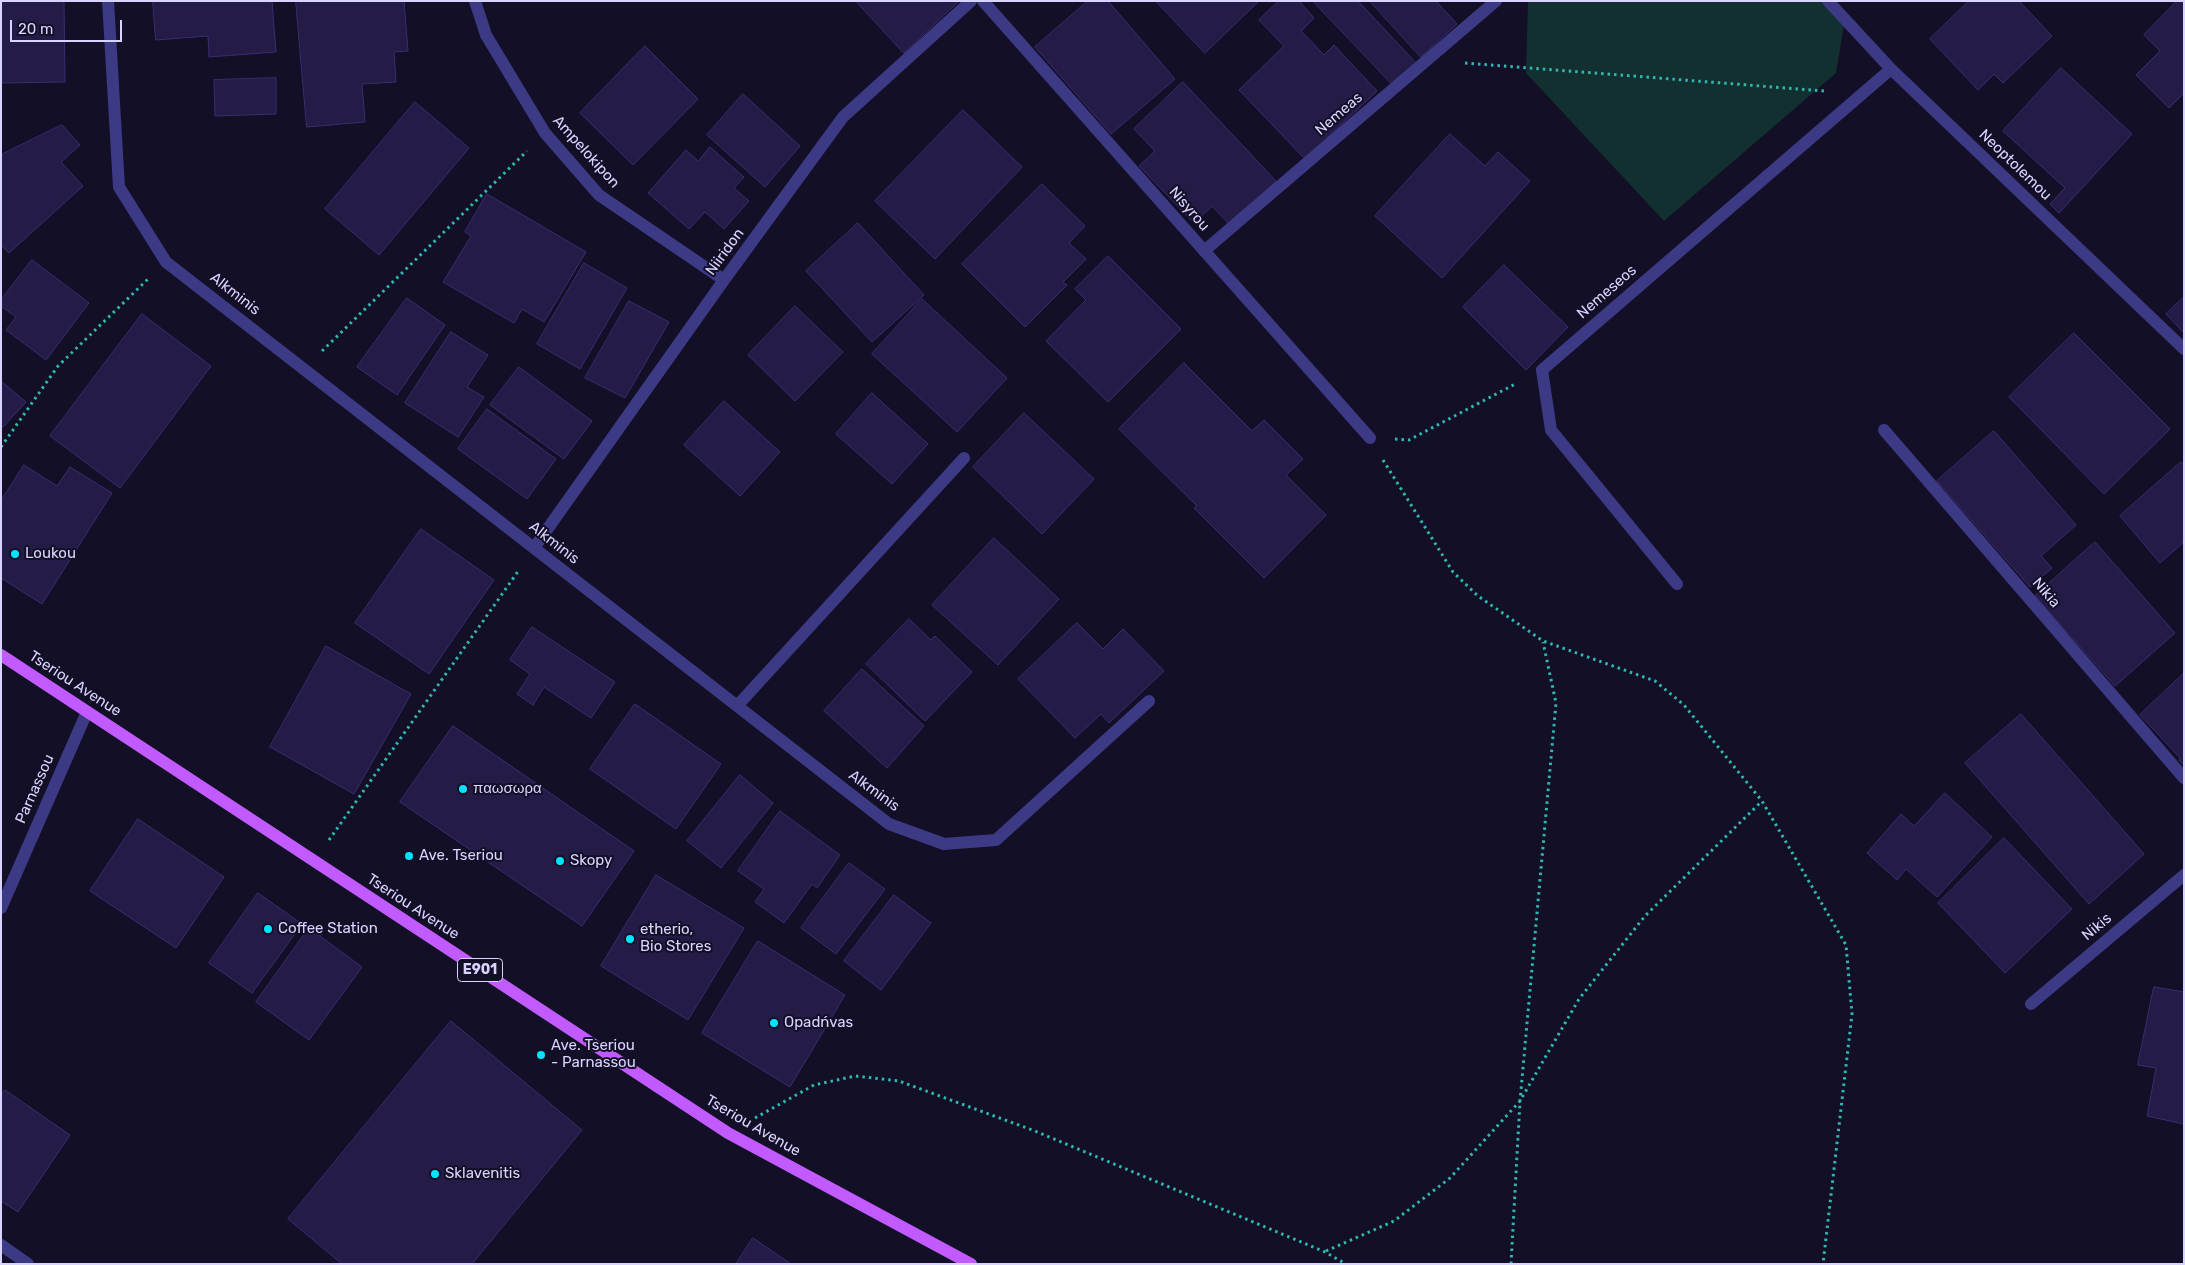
<!DOCTYPE html>
<html>
<head>
<meta charset="utf-8">
<style>
	body { margin:0 }
	#map { position:relative; width:2185px; height:1265px; overflow:hidden; background:#130f26; font-family:Rubik,sans-serif }
	canvas { display:block }
	.frame { position:absolute; inset:0; border:2px solid #d9d4ff; pointer-events:none }
	.scale { position:absolute; left:10px; top:20px; width:112px; height:22px; box-sizing:border-box; border:2px solid #d9d4ff; border-top:0; padding-left:6px; font-size:15px; line-height:18px; white-space:nowrap; color:#d9d4ff; -webkit-text-stroke:4px #130f26; paint-order:stroke }
</style>
</head>
<body>
<div id="map">
<canvas width="2185" height="1265"></canvas>
<div class="frame"></div>
<div class="scale">20 m</div>
</div>
<script>
const ctx = document.querySelector('canvas').getContext('2d');
ctx.lineJoin = 'round';
function fillPath(path, color) {
  ctx.fillStyle = color;
  ctx.fill(path, 'evenodd');
}
function strokePath(path, color, width, dash) {
  ctx.strokeStyle = color;
  ctx.lineWidth = width;
  ctx.lineCap = dash ? 'butt' : 'round';
  ctx.setLineDash(dash || []);
  ctx.stroke(path);
}
function drawText(font, color, halo, rows, align = 'center') {
  ctx.font = font + ' Rubik,sans-serif';
  ctx.lineWidth = 4;
  ctx.setLineDash([]);
  ctx.textBaseline = 'middle';
  ctx.strokeStyle = halo;
  ctx.fillStyle = color;
  for (const [text, x, y, turn = 0] of rows) {
    ctx.save();
    ctx.translate(x, y);
    ctx.rotate((+turn || 0) * Math.PI / 180);
    ctx.textAlign = isNaN(turn) ? turn : align;
    if (halo) ctx.strokeText(text, 0, 0);
    ctx.fillText(text, 0, 0);
    ctx.restore();
  }
}
const green = new Path2D(`
	M1528,1H1821L1844,25L1836,73L1664,221L1526,73Z`);
const building = new Path2D(`
	M1,1H64L65,82L1,83Z
	M153,1H272L276,52L209,57L208,36L156,40Z
	M296,1H404L408,51L394,52L396,82L362,84L365,122L307,127Z
	M856,1H959L904,53Z
	M1088,1H1108L1175,79L1111,134L1035,47Z
	M1156,1H1259L1205,53Z
	M1279,1H1299L1314,18L1301,31L1324,55L1334,45L1377,91L1305,159L1239,90L1284,46L1259,20Z
	M1313,1H1358L1417,64L1393,85Z
	M1370,1H1436L1457,24L1421,57Z
	M1969,1H2019L2052,36L2003,83L1994,74L1978,90L1930,39Z
	M2177,1H2184V93L2169,108L2136,75L2160,51L2144,35Z
	M645,46L698,99L633,165L580,113Z
	M2061,68L2132,134L2059,213L2050,204L2065,188L2003,131Z
	M276,78V114L215,116L214,80Z
	M1183,82L1276,181L1230,225L1212,206L1194,223L1139,166L1155,151L1134,129Z
	M743,94L800,146L765,187L707,135Z
	M415,102L469,148L379,255L325,209Z
	M963,110L1022,167L935,259L875,201Z
	M62,125L80,145L61,162L83,186L9,253L1,245V155Z
	M1450,134L1485,166L1498,152L1530,181L1442,278L1375,216Z
	M710,147L744,177L734,188L749,201L724,229L705,212L689,229L648,193L686,150L698,161Z
	M1042,184L1085,226L1069,243L1086,259L1063,282L1067,285L1025,327L962,264Z
	M487,194L586,252L544,322L522,309L514,323L443,282L471,236L465,232Z
	M858,223L924,295L872,342L806,271Z
	M1108,256L1181,329L1108,402L1046,341L1086,300L1075,289Z
	M32,260L89,303L46,360L6,330L16,317L1,306V300Z
	M584,263L627,288L580,369L537,344Z
	M1504,265L1568,327L1526,370L1463,307Z
	M2184,297V333L2166,314Z
	M407,298L445,325L397,395L357,367Z
	M922,299L1007,378L957,432L872,354Z
	M629,301L669,322L625,398L585,378Z
	M795,306L843,352L795,401L748,355Z
	M142,314L211,366L120,488L50,436Z
	M451,332L488,355L467,387L484,397L458,437L405,403Z
	M2074,333L2170,429L2104,494L2009,397Z
	M1184,363L1252,431L1264,420L1303,459L1286,475L1326,515L1264,578L1194,508L1197,506L1119,429Z
	M519,367L592,421L564,459L490,405Z
	M1,381L26,402L3,427L1,425Z
	M872,393L928,444L892,484L836,434Z
	M724,401L780,452L740,496L684,445Z
	M487,409L556,459L527,499L458,449Z
	M1024,413L1094,479L1042,534L973,467Z
	M1994,431L2076,525L2041,556L2052,568L2030,587L1937,481Z
	M2181,462L2184,465V542L2160,563L2120,516Z
	M24,465L57,486L70,467L112,493L42,604L1,578V501Z
	M421,529L494,580L429,674L355,623Z
	M994,538L1059,599L998,665L932,605Z
	M2095,542L2175,633L2115,686L2035,596Z
	M909,619L931,640L935,636L972,672L925,721L866,664Z
	M1077,623L1103,649L1123,629L1164,671L1109,723L1101,714L1075,738L1018,679Z
	M532,627L615,682L591,718L544,687L533,705L517,694L530,674L510,660Z
	M326,646L411,694L354,794L270,747Z
	M862,669L924,726L887,768L824,711Z
	M2184,673V765L2179,760L2180,758L2140,715Z
	M635,704L721,764L676,829L590,769Z
	M2021,714L2144,854L2089,904L1965,763Z
	M453,726L634,851L582,926L400,802Z
	M740,775L773,803L721,868L687,841Z
	M1945,793L1992,837L1937,897L1906,869L1897,880L1867,853L1901,814L1914,826Z
	M780,811L840,855L817,888L812,884L784,923L755,902L764,889L738,871Z
	M138,819L224,877L176,948L90,891Z
	M2004,838L2072,909L2005,973L1938,903Z
	M849,863L885,889L836,954L801,928Z
	M656,875L744,928L688,1020L601,966Z
	M258,893L302,924L252,993L209,963Z
	M894,895L931,923L881,990L844,961Z
	M309,928L362,967L309,1040L256,1002Z
	M758,941L845,995L790,1087L702,1033Z
	M2154,987L2184,992V1124L2147,1116L2156,1068L2138,1065Z
	M451,1021L582,1130L472,1264H342L288,1219Z
	M5,1090L70,1135L18,1212L1,1201V1095Z
	M753,1238L791,1264H736Z`);
const path = new Path2D(`
	M1465,63L1825,91
	M322,351L527,151
	M1395,439L1409,440L1517,383
	M1,447L58,366L148,279
	M1383,460L1453,572L1478,596L1543,641L1655,681L1684,705L1762,801L1846,945L1852,1014L1823,1264
	M329,840L519,570
	M755,1118L814,1085L855,1076L899,1081L1035,1131L1325,1252L1346,1264
	M1326,1251L1394,1221L1450,1178L1520,1101L1579,999L1645,916L1762,801
	M1511,1264L1520,1101L1556,703L1543,642`);
const minor = new Path2D(`
	M108,1L119,187L166,262L889,824L944,844L996,840L1149,701
	M475,1L486,35L545,133L599,195L724,280
	M983,1L1370,438
	M1828,1L1891,69L2184,349
	M1204,251L1496,1
	M1884,430L2184,778
	M534,548L724,280L843,117L971,1
	M1677,584L1551,430L1542,370L1891,69
	M737,706L964,458
	M1,908L87,712
	M2031,1004L2184,875
	M1,1245L28,1264`);
const major = new Path2D(`
	M1,655L728,1133L971,1264`);
const markers = [
	[15,554,5,"#00e5ff"],
	[463,789,5,"#00e5ff"],
	[409,856,5,"#00e5ff"],
	[560,861,5,"#00e5ff"],
	[268,929,5,"#00e5ff"],
	[630,939,5,"#00e5ff"],
	[774,1023,5,"#00e5ff"],
	[541,1055,5,"#00e5ff"],
	[435,1174,5,"#00e5ff"]
];
const shields = [
	[480,970,45]
];
const shieldNames = [
	["E901",480,970]
];
const streetNames = [
	["Nemeas",1339,114,-41],
	["Ampelokipon",586,152,48],
	["Neoptolemou",2015,165,44],
	["Nisyrou",1189,209,49],
	["Niiridon",725,252,-54],
	["Nemeseos",1607,292,-41],
	["Alkminis",235,294,38],
	["Alkminis",554,543,38],
	["Nikia",2046,593,49],
	["Tseriou Avenue",75,684,33],
	["Parnassou",35,789,-66],
	["Alkminis",874,791,36],
	["Tseriou Avenue",413,907,33],
	["Nikis",2097,927,-40],
	["Tseriou Avenue",753,1126,30]
];
const poiNames = [
	["Loukou",25,554],
	["παωσωρα",473,789],
	["Ave. Tseriou",419,856],
	["Skopy",570,861],
	["Coffee Station",278,929],
	["etherio,",640,930],
	["Bio Stores",640,947],
	["Opadńvas",784,1023],
	["Ave. Tseriou",551,1046],
	["- Parnassou",551,1063],
	["Sklavenitis",445,1174]
];
fillPath(green, '#12302f');
fillPath(building, '#241b47');
strokePath(building, '#3b2d73', 1);
strokePath(path, '#2fb8b0', 3, [2.5, 4]);
strokePath(minor, '#3d3a85', 12);
strokePath(major, '#c25bff', 12);
for (const [x, y, r, color] of markers) {
  const dot = new Path2D();
  dot.arc(x, y, r, 0, 2 * Math.PI);
  ctx.fillStyle = color;
  ctx.fill(dot);
  strokePath(dot, '#130f26', 2);
}
for (const [x, y, w] of shields) {
  const box = new Path2D();
  box.roundRect(x - w / 2, y - 11.5, w, 23, 4);
  ctx.fillStyle = '#130f26';
  ctx.fill(box);
  strokePath(box, '#d9d4ff', 1);
}
drawText('bold 14px', '#d9d4ff', null, shieldNames);
drawText('15px', '#d9d4ff', '#130f26', streetNames);
drawText('15px', '#d9d4ff', '#130f26', poiNames, 'left');
</script>
</body>
</html>
